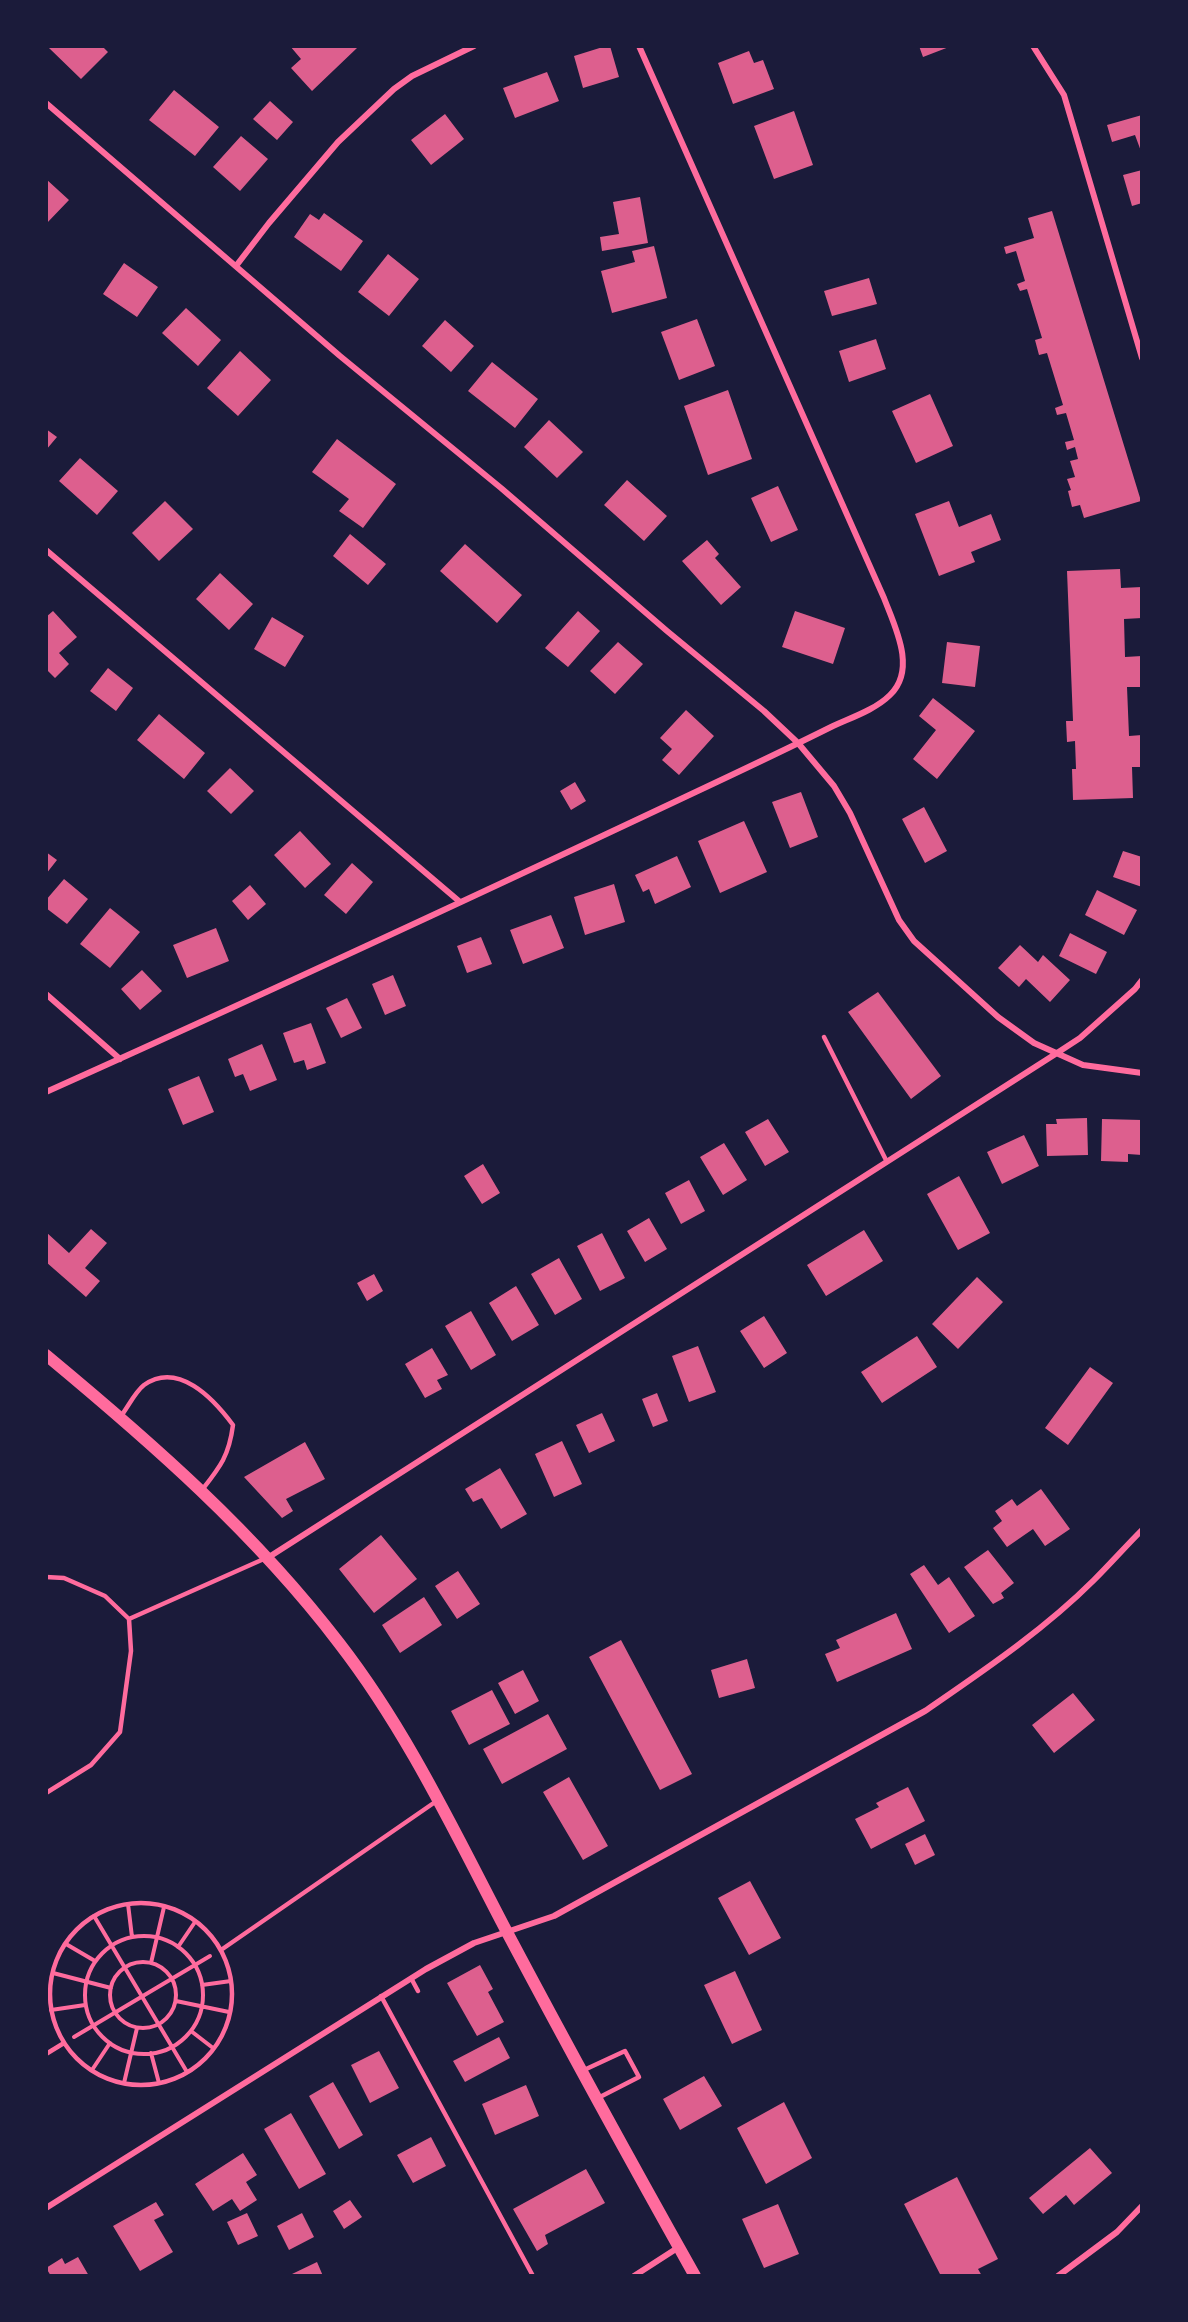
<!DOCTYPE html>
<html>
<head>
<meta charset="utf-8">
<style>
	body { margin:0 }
	#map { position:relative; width:1188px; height:2322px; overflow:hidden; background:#1b1b3a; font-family:"Public Sans",sans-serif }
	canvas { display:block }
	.frame { position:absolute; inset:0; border:48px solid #1b1b3a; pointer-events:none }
</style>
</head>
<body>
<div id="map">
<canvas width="1188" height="2322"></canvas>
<div class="frame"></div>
</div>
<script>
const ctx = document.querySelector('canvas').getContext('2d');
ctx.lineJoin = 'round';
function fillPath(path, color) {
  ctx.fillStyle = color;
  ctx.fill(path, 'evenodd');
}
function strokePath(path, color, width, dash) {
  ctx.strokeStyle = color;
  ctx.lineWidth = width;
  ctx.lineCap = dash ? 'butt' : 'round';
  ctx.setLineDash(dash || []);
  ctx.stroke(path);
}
const building = new Path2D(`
	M50,46H102L108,52L81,79L49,48Z
	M290,46H355L357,48L312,91L291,68L301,59Z
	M606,46H610L619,77L583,88L574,56Z
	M919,46H949V47L923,57Z
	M749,51L754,63L763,60L774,89L733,104L718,63Z
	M547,72L559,101L515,118L503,88Z
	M174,90L219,127L195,156L149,120Z
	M270,101L293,122L277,140L253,119Z
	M794,111L813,165L774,179L754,126Z
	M445,114L464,139L431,165L411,140Z
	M1142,115V154L1135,135L1112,142L1107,125Z
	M241,136L268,159L240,191L213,167Z
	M1142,170V203L1132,206L1123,175Z
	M46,179L69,200L46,224Z
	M640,197L648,243L602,251L600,237L619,234L613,202Z
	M1052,211L1141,501L1084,518L1080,505L1072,507L1068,491L1071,490L1067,479L1075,477L1070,461L1078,459L1075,447L1067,450L1065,442L1074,440L1066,413L1057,415L1055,408L1063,405L1047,353L1039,355L1035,340L1042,338L1027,289L1020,291L1017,284L1025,281L1016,251L1006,254L1004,247L1034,238L1028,218Z
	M324,213L363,241L341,271L294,237L310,214L319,220Z
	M654,246L667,298L612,313L601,271L635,262L632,251Z
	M388,254L419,279L389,316L358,292Z
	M124,263L158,287L137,317L103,294Z
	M869,278L877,304L832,316L824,291Z
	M186,308L221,340L198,366L162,333Z
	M697,319L715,366L679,380L661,332Z
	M445,320L474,346L451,372L422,346Z
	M876,339L886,369L849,382L839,351Z
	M240,351L271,380L238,416L207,388Z
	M492,362L538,399L515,428L468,391Z
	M728,390L752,459L708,475L684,406Z
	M930,394L953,446L916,463L892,411Z
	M549,420L583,452L557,478L524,447Z
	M46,429L57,437L46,450Z
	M337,439L396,484L363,528L339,511L349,499L312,472Z
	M80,458L118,491L97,515L59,481Z
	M627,480L667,516L644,541L604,505Z
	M778,486L798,530L771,542L751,498Z
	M165,501L193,529L159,561L132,533Z
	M949,501L959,527L991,514L1001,540L971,552L975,562L939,576L915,514Z
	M350,534L386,564L368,585L333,556Z
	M707,540L719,554L715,558L741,587L721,605L682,561Z
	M465,544L522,595L497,623L440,571Z
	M1120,569L1121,588L1142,587V618L1124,619L1125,657L1142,656V687H1127L1129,736L1142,735V767H1132L1133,798L1073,800L1072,769H1076L1075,741L1067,742L1066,721H1073L1067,571Z
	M220,573L253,604L229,630L196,599Z
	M53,611L77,637L59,653L69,664L55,678L46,669V617Z
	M578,611L600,631L568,667L545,648Z
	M795,611L845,628L833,664L782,647Z
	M272,617L304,636L285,667L254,649Z
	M618,642L643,664L615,694L590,671Z
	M947,642L980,646L975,687L942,683Z
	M108,668L133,688L116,711L90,691Z
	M933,698L975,731L937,779L913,759L936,730L919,716Z
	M686,710L714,736L679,775L662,760L672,749L660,738Z
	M159,714L205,753L184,779L137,740Z
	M230,768L254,791L231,814L207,791Z
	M575,782L586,801L571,810L560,791Z
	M801,792L818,837L790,848L772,802Z
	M924,807L947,851L925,863L902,819Z
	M744,821L767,872L720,893L698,841Z
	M300,831L331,864L305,888L274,855Z
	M1123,851L1142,857V887L1113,877Z
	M46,852L57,860L46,874Z
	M677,856L691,887L655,904L649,889L643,892L635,875Z
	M352,863L373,882L346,914L324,895Z
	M64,879L88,899L67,924L46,908V900Z
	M614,884L625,922L585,935L574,897Z
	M250,885L266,904L248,920L232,901Z
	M1097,890L1137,910L1124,935L1085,915Z
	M110,908L140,932L110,968L80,944Z
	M551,915L564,948L523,964L510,930Z
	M216,928L229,961L187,978L173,945Z
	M1070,933L1107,952L1096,974L1059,956Z
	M481,937L492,964L467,973L457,946Z
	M1020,945L1038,962L1043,955L1070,980L1050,1002L1026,979L1019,987L998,968Z
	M142,970L162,991L140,1010L121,989Z
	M393,975L406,1006L385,1015L372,984Z
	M878,992L941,1076L911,1099L848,1012Z
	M347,998L362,1028L341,1038L326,1008Z
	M311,1023L326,1063L307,1070L304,1060L294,1063L283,1033Z
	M262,1044L277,1080L250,1091L243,1074L235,1077L228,1059Z
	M199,1076L214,1112L183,1125L168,1089Z
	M1087,1118L1088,1155L1047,1156L1046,1124H1057L1056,1119Z
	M768,1119L789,1152L765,1166L745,1132Z
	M1102,1119L1142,1120V1155L1128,1154V1162L1101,1161Z
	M1024,1135L1039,1166L1002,1184L987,1152Z
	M724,1143L747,1180L723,1195L700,1157Z
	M483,1164L500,1193L482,1204L464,1176Z
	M959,1176L990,1233L958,1250L927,1194Z
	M689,1180L705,1211L681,1224L665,1193Z
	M649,1218L667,1249L645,1262L627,1231Z
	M91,1229L107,1243L85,1268L100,1281L86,1297L46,1262V1232L69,1253Z
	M864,1230L883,1261L826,1296L807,1265Z
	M602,1233L625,1278L600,1291L577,1246Z
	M559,1258L582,1299L555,1315L531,1274Z
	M374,1274L383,1291L367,1301L357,1283Z
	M977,1277L1003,1302L958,1349L932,1324Z
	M516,1286L539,1325L512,1341L489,1303Z
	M471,1311L496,1355L471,1370L445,1326Z
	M764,1316L787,1353L764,1368L740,1331Z
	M917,1336L937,1367L882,1403L861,1372Z
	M698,1346L716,1392L689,1402L672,1356Z
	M432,1348L448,1375L437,1380L442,1389L425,1398L405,1364Z
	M1090,1367L1113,1383L1068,1445L1045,1428Z
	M657,1393L668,1421L653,1427L642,1399Z
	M602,1413L615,1441L589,1453L576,1425Z
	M562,1441L582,1484L554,1497L535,1454Z
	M305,1442L325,1479L286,1499L293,1511L282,1518L244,1477Z
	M500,1468L527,1514L501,1529L482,1498L473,1502L465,1489Z
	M1041,1489L1070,1529L1045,1546L1033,1529L1007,1547L993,1528L1002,1521L995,1511L1012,1499L1017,1506Z
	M381,1535L417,1579L374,1613L339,1569Z
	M988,1550L1014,1583L1001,1593L1004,1598L993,1604L964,1567Z
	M924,1565L938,1585L949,1577L975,1616L949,1633L910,1574Z
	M458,1571L480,1604L457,1619L435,1586Z
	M424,1597L442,1625L400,1653L382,1625Z
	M896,1613L912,1649L837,1682L825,1654L840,1648L836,1640Z
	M621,1640L692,1774L660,1790L589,1657Z
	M747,1659L755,1688L719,1698L711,1670Z
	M523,1670L539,1701L515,1714L498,1683Z
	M492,1690L510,1724L469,1745L451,1711Z
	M1073,1693L1095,1720L1054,1753L1032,1725Z
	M548,1714L567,1749L502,1784L483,1749Z
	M569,1777L608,1846L583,1860L543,1792Z
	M908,1787L925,1821L871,1849L855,1819L879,1807L876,1803Z
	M925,1834L935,1855L915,1865L905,1844Z
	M750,1881L781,1938L749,1955L718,1898Z
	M480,1965L493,1989L488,1992L504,2022L477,2036L447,1983Z
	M735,1971L762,2030L732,2044L704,1985Z
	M499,2037L510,2058L465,2082L453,2061Z
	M379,2051L399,2088L370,2103L351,2065Z
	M704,2076L722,2106L680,2130L663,2099Z
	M333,2082L363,2135L339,2149L309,2096Z
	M526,2085L539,2116L495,2135L482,2104Z
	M784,2102L812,2158L766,2184L737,2128Z
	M291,2113L326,2174L299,2189L264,2129Z
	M431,2137L446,2166L413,2183L397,2155Z
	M1090,2148L1112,2173L1074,2205L1066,2195L1043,2214L1029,2198Z
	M243,2153L257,2175L246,2182L257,2200L240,2211L232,2199L213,2211L195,2184Z
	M586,2169L605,2203L545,2235L548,2244L537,2251L513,2209Z
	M957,2177L998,2259L978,2269L982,2276H941L904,2204Z
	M350,2200L362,2217L344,2229L333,2211Z
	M156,2202L164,2215L154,2220L173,2252L140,2271L113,2226Z
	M778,2204L799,2254L764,2268L742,2219Z
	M247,2213L258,2236L238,2245L227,2222Z
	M302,2213L314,2237L289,2250L277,2226Z
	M78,2257L89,2276H51L46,2268L62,2258L65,2264Z
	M317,2262L323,2276H293L292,2274Z`);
const path = new Path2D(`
	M128,1904L132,1937
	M94,1916L187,2072
	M85 1995a59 59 0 1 1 118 0a59 59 0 1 1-118 0Z
	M66,1944L95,1961
	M178,1947L195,1922
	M110 1995a33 33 0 1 1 66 0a33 33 0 1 1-66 0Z
	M151,1963L164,1907
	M53,1973L111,1988
	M202,1985L231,1981
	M176,2001L229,2012
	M51,2010L85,2005
	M191,2031L213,2048
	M74,2037L210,1956
	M151,2053L159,2083
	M92,2070L110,2043
	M124,2083L137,2028`);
const service = new Path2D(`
	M824,1037L887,1162
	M121,1416C128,1407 135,1392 144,1385C178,1361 213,1398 233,1425C229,1456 220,1467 202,1490
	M46,1577L64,1578L105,1596L129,1619L131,1651L120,1732L91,1765L46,1793
	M129,1619L266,1558
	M50 1994a91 91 0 1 1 182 0a91 91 0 1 1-182 0Z
	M221,1950L438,1800
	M411,1978L418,1991
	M381,1996L533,2276
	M46,2054L64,2043
	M584,2070L625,2051L639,2077L598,2098`);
const minor = new Path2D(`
	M1033,46L1064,95L1142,358
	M46,103L340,356L501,488L667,631L764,711L798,743L834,786L850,813L899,920L914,941L998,1017L1034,1043L1083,1065L1142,1073
	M236,266L269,223L338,142L394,89L412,76L474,46
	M46,550L460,902
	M46,994L120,1059
	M46,1092C260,996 473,897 685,797C734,774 783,751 831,727C850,718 875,710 890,695C917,669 895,627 884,598L639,46
	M269,1557L1057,1053L1080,1038L1135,989L1142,980
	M46,2208L426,1969L474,1943L554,1916L925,1711C983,1671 1044,1630 1094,1580C1110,1564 1126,1546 1142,1530
	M634,2276L679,2247
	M1058,2276L1117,2232L1142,2206`);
const secondary = new Path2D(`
	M46,1355C152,1443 255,1533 339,1643C408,1732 456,1835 508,1934C569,2049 631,2162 695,2276`);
fillPath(building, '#dd5f8e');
strokePath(path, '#ff6b9d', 4);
strokePath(service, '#ff6b9d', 4.5);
strokePath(minor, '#ff6b9d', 6);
strokePath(secondary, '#ff6b9d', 12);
</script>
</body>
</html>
